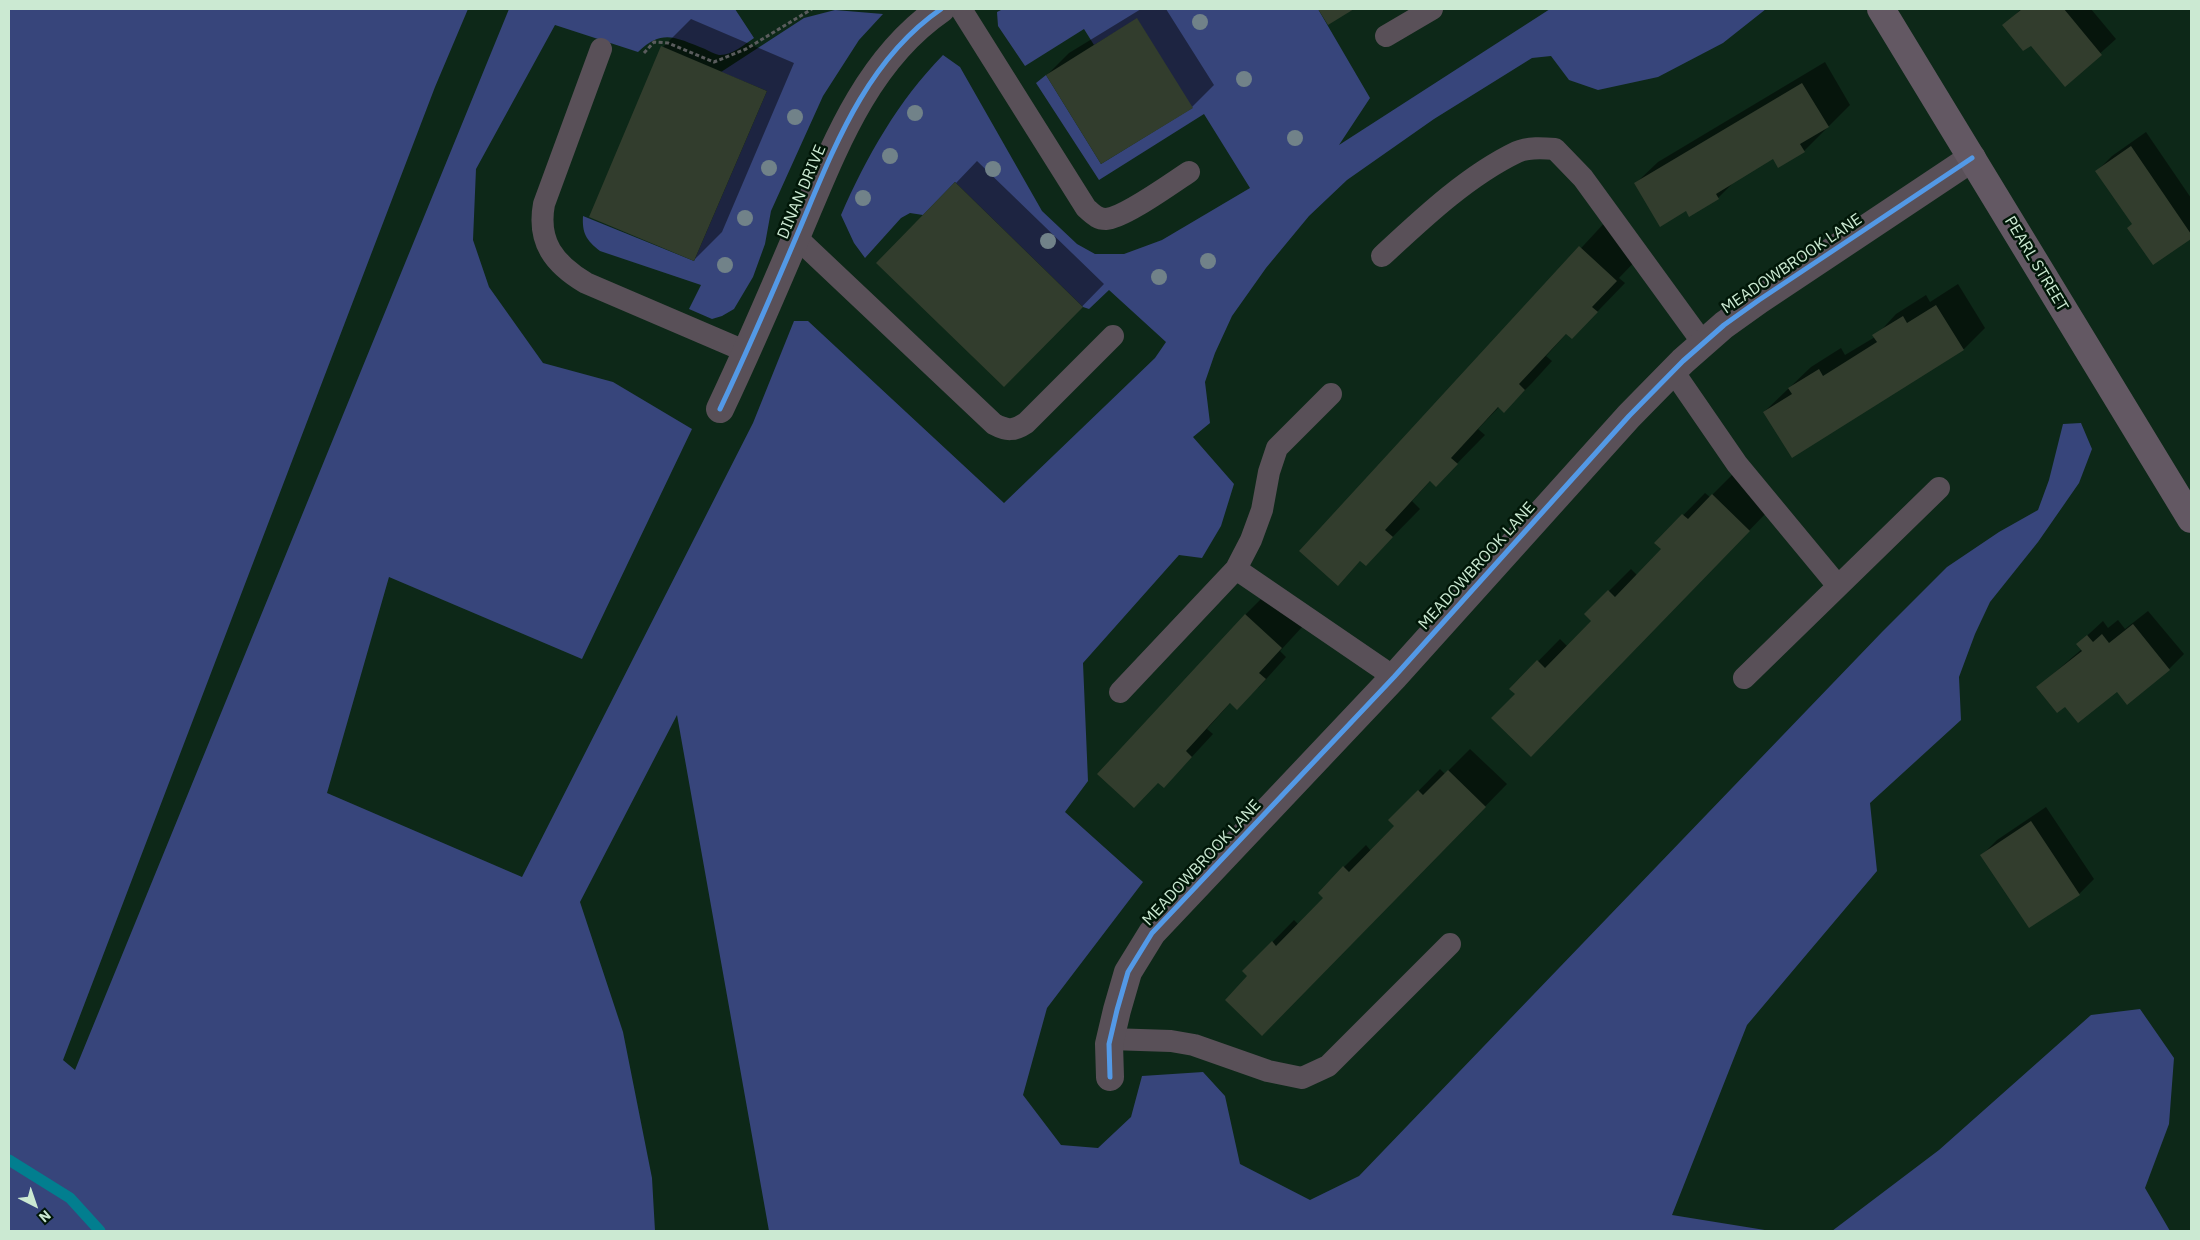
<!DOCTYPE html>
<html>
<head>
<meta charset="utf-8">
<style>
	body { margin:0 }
	#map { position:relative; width:2200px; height:1240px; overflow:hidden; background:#0d2818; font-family:"IBM Plex Sans",sans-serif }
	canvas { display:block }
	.frame { position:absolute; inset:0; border:10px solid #cbe9d2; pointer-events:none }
	.north { position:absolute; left:10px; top:1180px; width:50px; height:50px; -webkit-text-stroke:4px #011708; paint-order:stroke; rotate:139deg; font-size:14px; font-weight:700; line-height:20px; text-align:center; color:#cbe9d2 }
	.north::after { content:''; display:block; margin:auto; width:18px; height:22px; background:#cbe9d2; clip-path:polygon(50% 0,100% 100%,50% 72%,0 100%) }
</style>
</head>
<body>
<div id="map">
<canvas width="2200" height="1240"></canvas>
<div class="frame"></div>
<div class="north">N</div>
</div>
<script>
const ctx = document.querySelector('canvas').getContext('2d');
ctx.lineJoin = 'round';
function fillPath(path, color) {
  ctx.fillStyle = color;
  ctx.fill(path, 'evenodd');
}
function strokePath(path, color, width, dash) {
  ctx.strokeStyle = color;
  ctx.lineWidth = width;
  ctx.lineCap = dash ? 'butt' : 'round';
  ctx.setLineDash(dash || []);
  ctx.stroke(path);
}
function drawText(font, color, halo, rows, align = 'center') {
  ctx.font = font + ' "IBM Plex Sans",sans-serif';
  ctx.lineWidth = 5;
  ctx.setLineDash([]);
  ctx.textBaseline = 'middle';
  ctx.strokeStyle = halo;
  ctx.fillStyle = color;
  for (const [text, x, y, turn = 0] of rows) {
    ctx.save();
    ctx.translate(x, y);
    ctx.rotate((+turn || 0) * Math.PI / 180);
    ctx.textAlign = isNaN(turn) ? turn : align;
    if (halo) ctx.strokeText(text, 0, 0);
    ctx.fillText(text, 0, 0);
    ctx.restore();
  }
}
const green = new Path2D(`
	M9,9H468L435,87L63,1060L75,1070L509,9H735L754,38C745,44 731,56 719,55C715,54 709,51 705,49C676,38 663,28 638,52L555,25L476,169L473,240L489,287L543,363L613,382L692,429L582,659L389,577L327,793L522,877L753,423L794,321H808L1004,503L1155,358L1166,342L1109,290L1089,309L1083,307L955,182L923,215L910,213L901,218L865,258L854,243L841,215C867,156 898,101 943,55L960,67L1042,211L1077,244L1095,254H1124L1162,240L1250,188L1204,114L1099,180L1036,83L1046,75L1101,164L1192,108L1137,19L1094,45L1084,29L1025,66L998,26L997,12L1003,9H1318L1370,98L1339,145L1550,9H1766L1723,43L1658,77L1598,90L1569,80L1551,56L1532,58L1434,119L1347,180L1309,216L1266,268L1232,316L1215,353L1205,382L1210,423L1193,437L1234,484L1221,526L1202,558L1179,555L1083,663L1088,781L1065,812L1143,882L1047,1008L1023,1095L1061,1145L1098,1148L1131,1117L1142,1076L1203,1072L1225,1096L1240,1164L1310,1200L1359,1176L1882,632L1947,567L1999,532L2038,510L2049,480L2063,424L2081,423L2092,449L2079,483L2038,542L1990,602L1975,634L1959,677L1961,720L1870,803L1877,871L1747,1025L1672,1215L1771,1231H769L677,715L580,902L623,1032L652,1178L655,1231H9Z
	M835,10L883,14L859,40L823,96L771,211L765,244L753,277L734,309L722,316L712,319L689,309L701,285L600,251C586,240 582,233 583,216L694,261L767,91L721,72L804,18Z
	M2140,1009L2174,1058L2169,1124L2145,1188L2170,1231H1832L1939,1150L2091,1015Z`);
const shadow = new Path2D(`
	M1141,9H1166L1214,85L1192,107L1047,75L1069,53Z
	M2021,9H2091L2116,39L2065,85L2031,44L2004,26Z
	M691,19L794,63L722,232L694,260L663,47Z
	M1825,62L1850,105L1804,151L1773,158L1735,181L1718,198L1686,210L1636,183L1658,162Z
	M2146,132L2191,198V238L2153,263L2133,224L2097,171L2112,156Z
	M977,161L1104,284L1026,364L956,183Z
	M1608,219L1644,252L1619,278L1625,283L1572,338L1567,333L1546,356L1552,361L1532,383L1504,411L1499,407L1478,429L1485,435L1436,485L1431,480L1412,501L1420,509L1366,564L1361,560L1337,584L1301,551Z
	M1958,284L1985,328L1964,349L1764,412L1811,367L1841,348L1845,355L1875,337L1896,314L1926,295L1930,302Z
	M1734,473L1771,508L1552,734L1511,689L1560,639L1568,647L1593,621L1586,614L1631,569L1638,576L1663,549L1656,543L1705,493L1710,497Z
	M1267,593L1303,626L1280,651L1286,657L1259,687L1231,702L1207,729L1213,734L1164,787L1245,615Z
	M2148,611L2184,654L2169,669L2117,690L2065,705L2038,687L2082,649L2078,644L2103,621L2108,628L2118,620L2125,629Z
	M1470,749L1507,784L1284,1013L1244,971L1294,920L1299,925L1325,898L1344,867L1366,845L1371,851L1396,826L1390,820L1440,769L1445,774Z
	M2046,807L2094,879L2079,894L1982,855L1997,840Z`);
const stream = new Path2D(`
	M9,1160L70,1198L100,1231`);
const building = new Path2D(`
	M1318,9H1354L1328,25Z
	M2022,9H2064L2102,55L2065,87L2031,46L2023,51L2002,25Z
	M1137,18L1193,108L1101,164L1046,75Z
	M661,46L767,91L694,261L589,217Z
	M1802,83L1829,127L1800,144L1805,152L1778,168L1773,159L1716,194L1719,199L1689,217L1686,211L1660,227L1634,183Z
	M2131,146L2191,234V239L2153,265L2127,228L2132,224L2095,171Z
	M955,182L1083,307L1004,387L876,263Z
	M1579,246L1617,281L1592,307L1598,312L1572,339L1566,334L1519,384L1525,390L1504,413L1498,407L1451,458L1458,464L1436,487L1430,481L1385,530L1393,537L1366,566L1360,561L1338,586L1299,551Z
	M1936,305L1964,350L1792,458L1763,412L1792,394L1788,388L1819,369L1823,376L1877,342L1872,335L1903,316L1907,323Z
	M1712,494L1750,531L1531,757L1491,718L1515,694L1509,689L1537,660L1545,668L1591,621L1584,614L1608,590L1615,597L1661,549L1654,543L1682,514L1688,519Z
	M1245,614L1282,648L1259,673L1266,679L1237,710L1230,703L1186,751L1192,757L1164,788L1158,783L1134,808L1097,774Z
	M2133,624L2170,670L2127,705L2117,692L2078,723L2065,707L2057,713L2036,687L2082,651L2076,644L2087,635L2093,642L2102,634L2109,643Z
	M1448,770L1486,807L1262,1036L1225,1000L1247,976L1242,971L1272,941L1276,946L1323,898L1318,893L1343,866L1349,872L1394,826L1388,820L1418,790L1423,795Z
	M2031,821L2080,895L2029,928L1980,855Z`);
const path = new Path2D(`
	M644,53L654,42L668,43L714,62L746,49L812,9`);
const lane = new Path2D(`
	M961,9L1086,208C1093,214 1097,219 1106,219C1124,218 1172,183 1189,172
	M1386,36L1432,9
	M601,49L544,204C537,242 554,264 586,283L747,352
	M796,237L994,424C1007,431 1014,431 1026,423L1113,336
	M1382,256C1422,219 1467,176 1517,152C1528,147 1543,148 1555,149L1583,178L1703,343
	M1673,371L1737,464L1838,586
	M1236,569L1251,540L1262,510L1269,472L1277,448L1331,394
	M1744,678L1939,488
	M1120,692L1236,569L1394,677
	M1110,1039L1171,1041L1194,1045L1268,1071L1302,1078L1328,1066L1450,944`);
const street = new Path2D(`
	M720,409C747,352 772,294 797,235C832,153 864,62 941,9
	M1110,1077L1109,1044L1117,1010L1128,972L1152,933L1394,677L1629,416L1683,361L1724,325L1759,300L1972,158`);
const secondary = new Path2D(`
	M1881,9L2191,519`);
const cycleway = new Path2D(`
	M720,409C747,352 772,294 797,235C832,153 864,62 941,9
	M1110,1077L1109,1044L1117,1010L1128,972L1152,933L1394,677L1629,416L1683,361L1724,325L1759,300L1972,158`);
const trees = [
	[1200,22],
	[1244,79],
	[915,113],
	[795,117],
	[1295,138],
	[890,156],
	[769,168],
	[993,169],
	[863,198],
	[745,218],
	[1048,241],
	[1208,261],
	[725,265],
	[1159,277]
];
const streetNames = [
	["DINAN DRIVE",802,192,-67],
	["MEADOWBROOK LANE",1792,264,-34],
	["PEARL STREET",2036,264,59],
	["MEADOWBROOK LANE",1477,566,-48],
	["MEADOWBROOK LANE",1202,863,-47]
];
fillPath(green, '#37457b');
fillPath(shadow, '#0007');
strokePath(stream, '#027e8f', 11);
fillPath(building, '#323d2d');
strokePath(path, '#5a5c5d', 3, [4, 2.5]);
strokePath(lane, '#595058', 22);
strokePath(street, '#595058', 28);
strokePath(secondary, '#635863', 28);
strokePath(cycleway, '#5399e6', 5);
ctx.fillStyle = '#718289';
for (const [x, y] of trees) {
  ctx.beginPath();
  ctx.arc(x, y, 8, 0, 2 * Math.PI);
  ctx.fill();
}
drawText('16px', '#cbe9d2', '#011708', streetNames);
</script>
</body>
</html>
